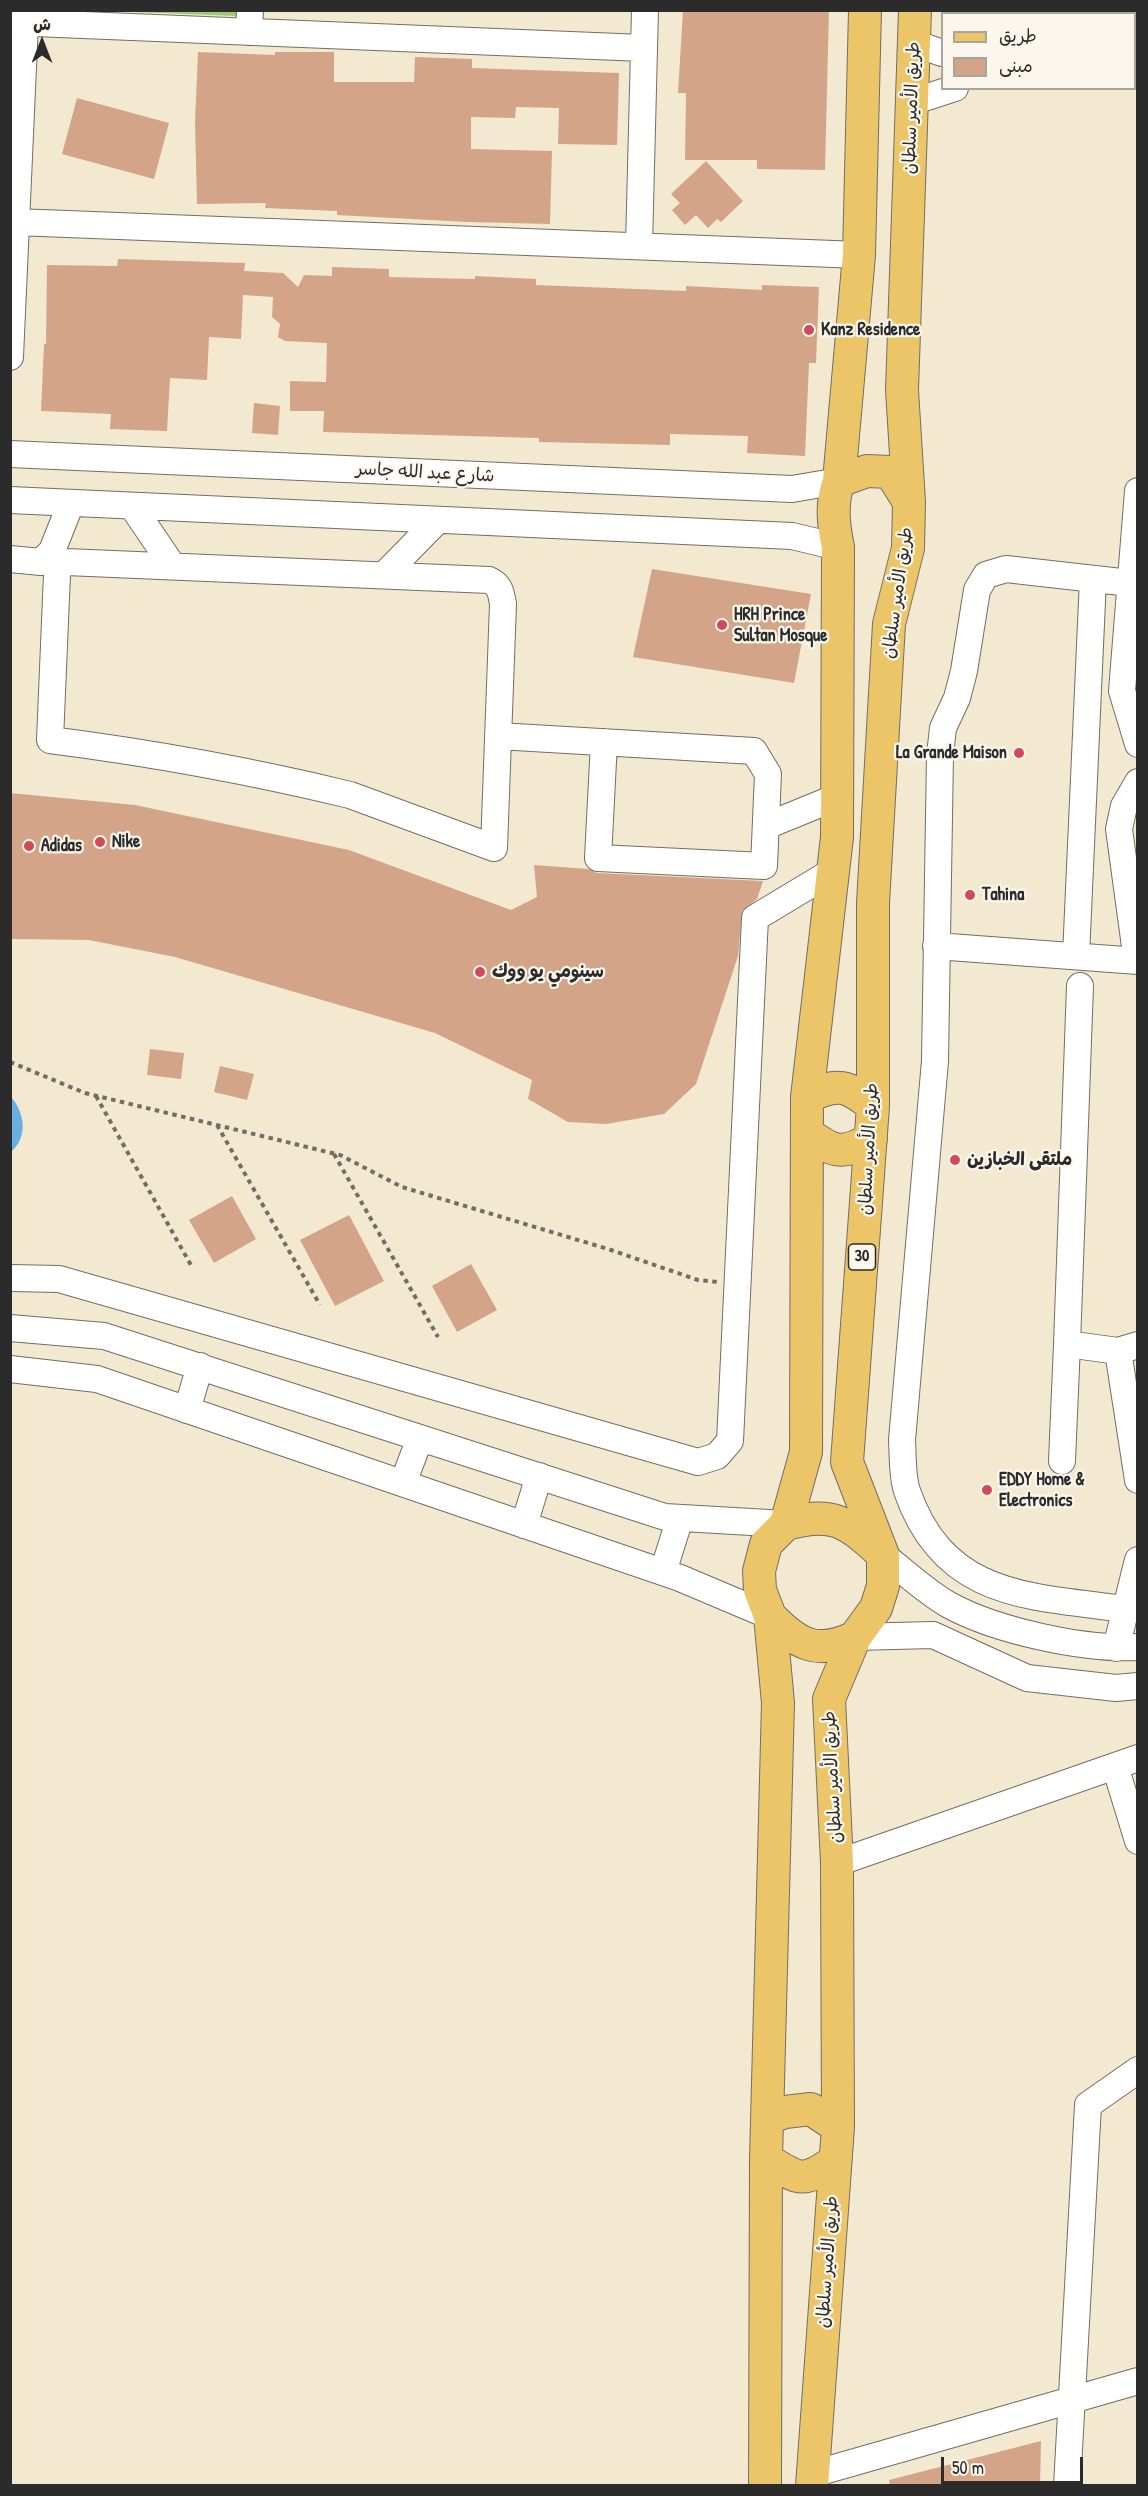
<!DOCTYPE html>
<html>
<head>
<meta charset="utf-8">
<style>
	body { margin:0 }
	#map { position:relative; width:1148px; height:2496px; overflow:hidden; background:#f3e9d0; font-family:"Patrick Hand","Playpen Sans Arabic",sans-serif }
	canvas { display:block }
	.frame { position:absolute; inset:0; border:12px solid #2b2b2b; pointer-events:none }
	.legend { position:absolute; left:941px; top:12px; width:195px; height:78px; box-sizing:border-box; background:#fbf7ec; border:2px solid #a8a59f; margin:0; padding:8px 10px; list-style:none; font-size:18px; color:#2b2b2b }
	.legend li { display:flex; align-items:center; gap:12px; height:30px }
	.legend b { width:30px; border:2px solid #a8a59f }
	.north { position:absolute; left:12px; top:12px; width:60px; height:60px; -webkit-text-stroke:4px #fbf7ec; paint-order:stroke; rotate:0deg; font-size:16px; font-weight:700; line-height:24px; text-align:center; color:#2b2b2b }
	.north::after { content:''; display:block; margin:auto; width:21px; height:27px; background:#2b2b2b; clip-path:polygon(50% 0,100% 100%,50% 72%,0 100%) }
	.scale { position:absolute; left:941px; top:2457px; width:142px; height:27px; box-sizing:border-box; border:3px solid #2b2b2b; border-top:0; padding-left:8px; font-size:18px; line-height:21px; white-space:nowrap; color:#2b2b2b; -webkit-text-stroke:4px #fbf7ec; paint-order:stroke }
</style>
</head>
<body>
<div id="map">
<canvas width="1148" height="2496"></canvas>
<div class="frame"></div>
<ul class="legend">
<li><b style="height:8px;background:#ecc569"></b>طريق</li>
<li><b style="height:16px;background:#d4a488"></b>مبنى</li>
</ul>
<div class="north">ش</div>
<div class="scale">50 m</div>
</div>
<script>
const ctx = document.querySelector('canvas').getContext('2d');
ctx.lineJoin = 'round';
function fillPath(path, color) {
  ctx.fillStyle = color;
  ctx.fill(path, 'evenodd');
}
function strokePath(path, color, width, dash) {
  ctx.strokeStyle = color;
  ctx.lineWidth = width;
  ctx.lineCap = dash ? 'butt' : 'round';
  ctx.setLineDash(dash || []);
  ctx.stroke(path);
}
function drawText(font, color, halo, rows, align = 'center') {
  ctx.font = font + ' "Patrick Hand","Playpen Sans Arabic",sans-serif';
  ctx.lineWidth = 4.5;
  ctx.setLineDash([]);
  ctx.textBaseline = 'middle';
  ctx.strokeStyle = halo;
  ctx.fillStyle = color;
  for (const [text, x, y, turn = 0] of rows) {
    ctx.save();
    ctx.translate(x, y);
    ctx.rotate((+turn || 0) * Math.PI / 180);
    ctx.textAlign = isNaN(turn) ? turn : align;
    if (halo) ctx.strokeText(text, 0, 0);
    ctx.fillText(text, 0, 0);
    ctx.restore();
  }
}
const green = new Path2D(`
	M237,10V16L107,11V10Z`);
const water = new Path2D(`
	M11,1097C25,1113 28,1137 11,1152Z`);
const building = new Path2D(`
	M683,10H829L825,170L757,169V160H685L686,93H678Z
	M198,52L275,55V52H334V82H414L415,57L472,59V68L619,73L617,145L558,144L559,108L516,107L515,118L471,117V149L552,151L550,224L468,222L337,215V211L265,208L266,203L197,204L195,122Z
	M77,98L169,123L154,179L62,154Z
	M706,161L743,201L721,222L717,219L708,228L696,215L685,225L672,210L680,203L671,194Z
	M118,259L245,263L244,271L283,273L298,287L304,275L332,276V267L389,269V277L475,279V276L536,279V285L686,291V286L762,290V285L819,287L816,363H809L805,456L747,453L748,436L670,434V445L539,442V438L323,432L324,411H290V381L326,382L327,343L285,341L278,337L280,324L272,317L273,297L243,295L241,339L209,337L207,380L170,378L167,431L110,429L111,414L41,411L44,344H46L47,265L117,266Z
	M254,403L280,406L278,435L252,433Z
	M652,569L811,594L794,683L633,657Z
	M10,793L135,805L349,850L511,910L537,897L534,865L588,869L597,873L763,881L757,899L742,911L738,956L696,1084L664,1114L606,1124L568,1122L528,1099L532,1080L435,1033L175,957L89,940L10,939Z
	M150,1049L184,1053L181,1079L147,1075Z
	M220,1066L254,1074L247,1100L214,1092Z
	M232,1196L256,1239L214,1263L189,1220Z
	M349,1215L384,1281L335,1306L300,1240Z
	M471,1264L497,1310L457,1332L432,1286Z
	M1041,2441L1040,2486H890L889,2480Z`);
const path = new Path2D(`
	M10,1062L85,1093L340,1155L402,1187L608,1249L698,1280L718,1282
	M96,1096L192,1267
	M217,1125L320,1305
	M334,1154L438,1337`);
const minor = new Path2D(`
	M1094,14L1104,10
	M10,22L643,48
	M249,32L250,10
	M1134,35L1138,34
	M914,43L942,53
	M912,102L955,88
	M16,222L859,255
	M639,246L645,10
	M10,357L25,23
	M10,454L792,489L839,481
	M1138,491L1122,691L1138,744
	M10,500L792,536L838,547
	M132,506L172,565
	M10,559L41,562L52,551L71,503
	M66,562L489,580C500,585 501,592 503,604L494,848L350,795C251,771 152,753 50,740L57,574L60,566Z
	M384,575L438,520
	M498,736L754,751L768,774L764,866L598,858L604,742
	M766,826L837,797
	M936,946L1138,961
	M1076,956L1093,579
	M1137,961L1119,829L1124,806L1138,782
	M1080,986L1067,1344L1118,1351L1138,1345
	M10,1278L59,1279L698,1462L717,1456L730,1441L755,918L833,871
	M10,1328L104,1336L665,1517L786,1524
	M1118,1351L1138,1480
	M10,1369L97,1379L680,1578L770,1616
	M187,1410L200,1366
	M1062,1461L1067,1344
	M403,1483L420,1438
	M524,1525L539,1476
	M883,1555C904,1571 926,1592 949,1605C997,1631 1084,1650 1138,1647
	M663,1572L680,1518
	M1124,1609C1029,1596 944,1598 907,1491C902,1476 903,1456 902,1440L935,1061L940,755L943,728L957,698L964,671L977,590L986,575L1006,569L1130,583
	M855,1637L933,1635L1027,1678L1116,1688L1138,1686
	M1116,1648L1138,1560
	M1115,1766L1138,1841
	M837,1863L1138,1758
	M813,2474L1138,2381
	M1067,2486L1088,2105L1138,2070`);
const major = new Path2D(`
	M839,481L867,471L890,472L909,502
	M807,1097C838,1082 847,1085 873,1106
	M807,1133C833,1152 841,1156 871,1139
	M786,1524C832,1511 846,1521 880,1552
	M770,1616C797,1644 817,1656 855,1637
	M767,2118L785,2112L811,2109L838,2127
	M766,2159C800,2180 802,2184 835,2161
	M765,2486L766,2159L778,1703L770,1616L760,1590L759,1571L766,1544L786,1524L806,1452L807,1097L837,837L838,547C833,523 831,503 839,481L859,255L865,10
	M812,2486L838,2127L837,1863L829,1699L855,1637L876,1608L883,1586V1555L847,1462L873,1106V903L889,624L908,548L909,502L902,390L915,10`);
const markers = [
	[809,330,6,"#d1495b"],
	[722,625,6,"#d1495b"],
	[1019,753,6,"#d1495b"],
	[100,842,6,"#d1495b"],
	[29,846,6,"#d1495b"],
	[970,895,6,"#d1495b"],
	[480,972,6,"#d1495b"],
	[955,1160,6,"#d1495b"],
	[987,1490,6,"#d1495b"]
];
const shields = [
	[862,1257,27]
];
const shieldNames = [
	["30",862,1257]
];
const streetNames = [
	["طريق الأمير سلطان",912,108,-88],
	["شارع عبد الله جاسر",425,473,3],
	["طريق الأمير سلطان",898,593,-82],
	["طريق الأمير سلطان",869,1149,-87],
	["طريق الأمير سلطان",833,1777,-93],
	["طريق الأمير سلطان",828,2262,-86]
];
const poiNames = [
	["Kanz Residence",821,330],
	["HRH Prince",734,615],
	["Sultan Mosque",734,636],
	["La Grande Maison",1007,753,"right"],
	["Nike",112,842],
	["Adidas",41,846],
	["Tahina",982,895],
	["سينومي يو ووك",492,972],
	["ملتقى الخبازين",967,1160],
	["EDDY Home &",999,1480],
	["Electronics",999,1501]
];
fillPath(green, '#9cca78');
fillPath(water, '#69afdf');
fillPath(building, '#d4a488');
strokePath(minor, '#716e65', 28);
strokePath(major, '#716e65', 34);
strokePath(path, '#716e65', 4, [4.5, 4.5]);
strokePath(minor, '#fff', 26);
strokePath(major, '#ecc569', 32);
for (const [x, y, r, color] of markers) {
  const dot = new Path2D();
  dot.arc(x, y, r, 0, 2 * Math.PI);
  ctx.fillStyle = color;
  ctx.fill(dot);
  strokePath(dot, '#fbf7ec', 2);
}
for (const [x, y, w] of shields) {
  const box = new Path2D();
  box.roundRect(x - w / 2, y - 13, w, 26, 4.5);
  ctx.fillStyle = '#fbf7ec';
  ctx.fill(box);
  strokePath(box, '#2b2b2b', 1.5);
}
drawText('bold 16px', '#2b2b2b', null, shieldNames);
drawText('18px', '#2b2b2b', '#fbf7ec', streetNames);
drawText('bold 18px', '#2b2b2b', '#fbf7ec', poiNames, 'left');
</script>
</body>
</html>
